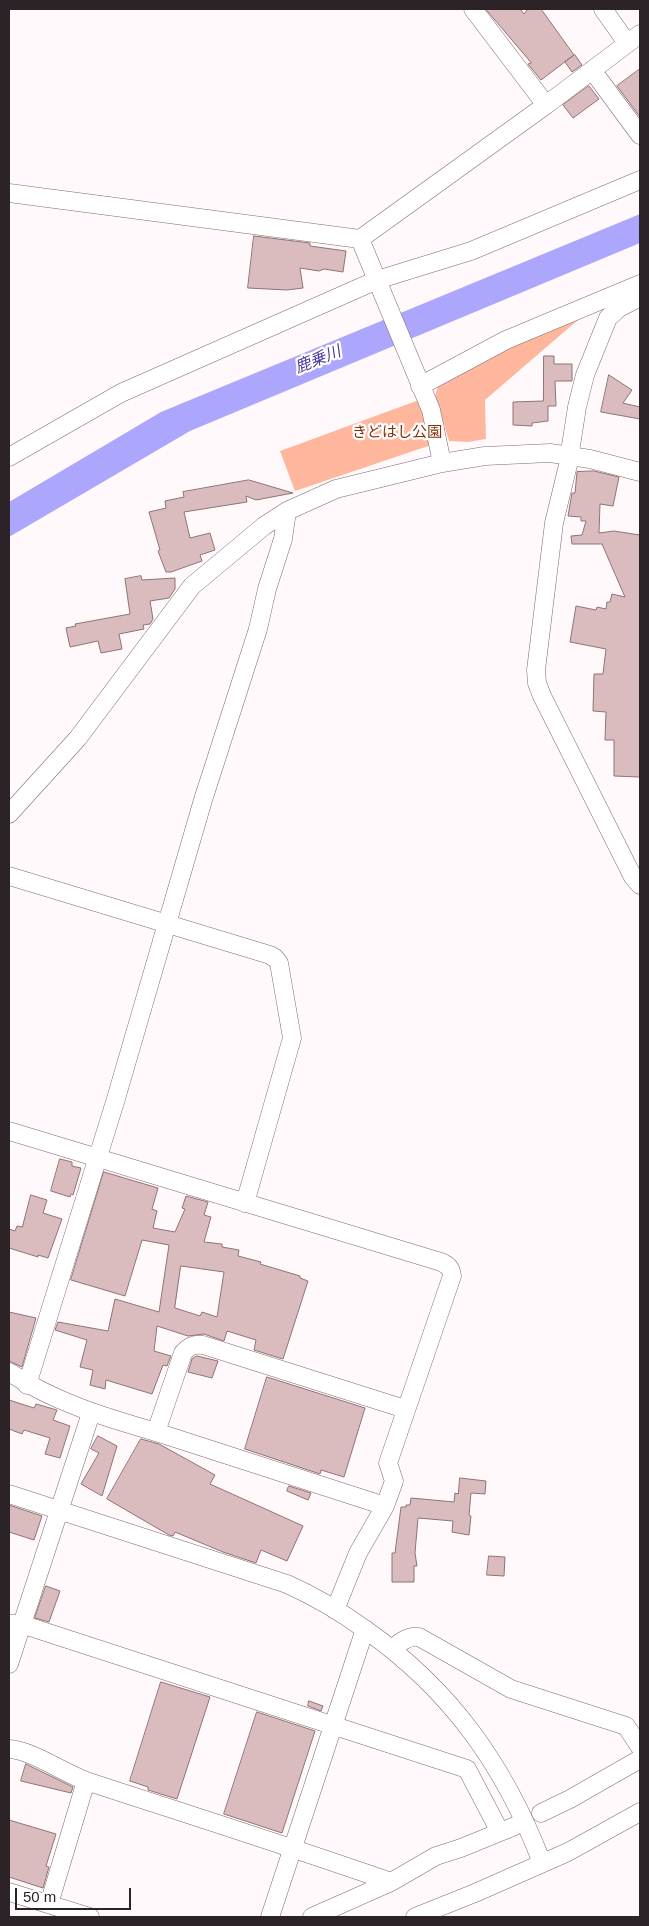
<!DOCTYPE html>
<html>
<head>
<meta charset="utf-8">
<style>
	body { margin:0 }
	#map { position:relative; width:649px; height:1926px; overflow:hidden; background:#fff9fc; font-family:Arial,sans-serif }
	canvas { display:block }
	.frame { position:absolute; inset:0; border:10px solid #2c2328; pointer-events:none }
	.scale { position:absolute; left:15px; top:1888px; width:116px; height:22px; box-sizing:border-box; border:2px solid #2c2328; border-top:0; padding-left:6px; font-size:15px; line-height:18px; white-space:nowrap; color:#2c2328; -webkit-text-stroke:4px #fff; paint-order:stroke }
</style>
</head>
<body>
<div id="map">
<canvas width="649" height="1926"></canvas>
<div class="frame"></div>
<div class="scale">50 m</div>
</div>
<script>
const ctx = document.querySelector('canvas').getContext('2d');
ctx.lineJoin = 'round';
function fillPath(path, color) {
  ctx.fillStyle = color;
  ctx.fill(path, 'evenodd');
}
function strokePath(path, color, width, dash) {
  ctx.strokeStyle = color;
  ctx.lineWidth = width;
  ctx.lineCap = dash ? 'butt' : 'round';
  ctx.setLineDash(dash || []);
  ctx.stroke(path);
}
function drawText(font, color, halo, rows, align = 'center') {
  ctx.font = font + ' Arial,"Noto Sans JP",sans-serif';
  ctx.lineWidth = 4.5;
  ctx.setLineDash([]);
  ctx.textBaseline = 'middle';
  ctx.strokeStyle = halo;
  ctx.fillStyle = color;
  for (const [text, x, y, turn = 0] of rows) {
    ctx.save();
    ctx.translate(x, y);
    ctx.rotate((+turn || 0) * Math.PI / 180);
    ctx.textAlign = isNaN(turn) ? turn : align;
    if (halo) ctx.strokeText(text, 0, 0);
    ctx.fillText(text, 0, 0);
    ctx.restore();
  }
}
const green = new Path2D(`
	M576,316L579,319L485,400L486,439L468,442L449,441L435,396L438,386L505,347Z
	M419,400L431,445L295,491L280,451Z`);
const water = new Path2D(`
	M640,214V243L190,431L9,537V502L161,412Z`);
const building = new Path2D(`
	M486,9H520L524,14L528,9H541L574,55L541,80L528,64L531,63Z
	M575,55L582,65L572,72L565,62Z
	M640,69V117L617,86Z
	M589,86L599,99L573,118L563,105Z
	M254,236L310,243V246L346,251L343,272L324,269L319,271L300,268L303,288L287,290L248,288Z
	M544,356H554V364H572V381H555L556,406H548V421L532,423V426L513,425V402L543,401Z
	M609,375L632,390L623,403L640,407V419L601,412Z
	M594,471L619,477L613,506L600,504L599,533L614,531L640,535V777L614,776V740H605L606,712L593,711L594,674H603L606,649L570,642L576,606L596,610L597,607L606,609L607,602H610L612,594L625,597L602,544H572L571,536L582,535L586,521H581V517L568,516L572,493H575L577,472Z
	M249,480L293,493L256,500L246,496L247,502L184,512L190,538L210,533L215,550L200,555L202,561L171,572H166L158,551L160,550L149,512L166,508L165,501L184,497L183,492Z
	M141,576L142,580L175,578V589L169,598L150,601L153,619L150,624L143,625L144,629L119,634L122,649L101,653L98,641L70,647L66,628L76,626L75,624L130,614L125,579Z
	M60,1159L72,1162V1166L81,1168L73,1195L71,1194L70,1197L51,1191Z
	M104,1172L158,1188L152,1209L157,1211L153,1228L175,1232L185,1209L182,1208L186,1196L208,1202L204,1215L211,1217L204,1242L222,1244V1247L239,1250L238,1256L261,1262L260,1264L300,1276V1278L308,1281L283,1359L254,1350L256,1340L227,1331L224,1341L204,1334L188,1336L157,1326L154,1351L171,1356L167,1366L163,1365L152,1394L106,1380L105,1389L90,1385L93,1370L80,1367L87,1340L55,1330L58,1322L108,1331L115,1299L159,1312L169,1245L142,1240L125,1296L71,1280ZM181,1266L224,1272L217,1317L202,1312L200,1316L175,1308Z
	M31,1195L47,1200L43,1213L62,1219L48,1258L38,1255V1257L9,1248V1229L15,1231L17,1226L22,1227Z
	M9,1312L36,1318L22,1367L9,1361Z
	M197,1356L218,1361L212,1378L188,1372L192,1359Z
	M267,1377L365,1408L344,1477L321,1470L320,1474L245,1449Z
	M9,1400L34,1408L36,1404L57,1410L53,1420L70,1426L60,1458L45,1454L50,1438L24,1430L22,1434L9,1429Z
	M98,1436L117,1446L102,1496L81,1484L99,1453L91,1449Z
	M141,1439L159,1444L215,1475L210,1484L303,1526L287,1561L261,1550L256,1563L223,1552L175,1532L173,1536L169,1535L107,1499Z
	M460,1478L486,1481L485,1494L471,1493L469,1515L471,1516L469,1535L452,1532L453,1521L418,1518L415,1553L417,1566H414V1582H392V1553H395L401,1507H406V1505H410L411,1498L454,1502L455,1493L458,1494Z
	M289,1486L311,1493L308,1500L287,1491Z
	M9,1505L42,1516L34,1540L9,1532Z
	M489,1556L505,1557L504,1576L487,1575Z
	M46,1586L60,1591L49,1622L35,1618Z
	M161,1682L210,1697L177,1799L148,1790V1787L130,1781Z
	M309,1701L323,1706L321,1711L308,1706Z
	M257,1712L315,1731L282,1833L224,1814Z
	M26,1764L73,1787L71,1793L21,1781Z
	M9,1820L56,1834L46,1866L49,1867L43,1888L9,1877Z`);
const street = new Path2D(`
	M473,9L546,105
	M603,9L627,43
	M592,70L640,135
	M9,193L360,239L546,105L640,34
	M360,239L431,410L442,463
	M640,297L619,308L608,318L585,375L577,407L568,465L554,523L536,670L537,683L542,696L633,877L640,885
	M420,386L506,340L640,284
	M9,457L121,393L377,280L471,251L640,180
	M9,814L78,738L192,586L264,526L287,511L336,489L442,463L485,456L550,453L590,459L640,472
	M9,876L270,955L275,958L279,963L292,1038L245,1203
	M9,1131L441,1262C448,1265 451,1268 452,1276L388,1463L394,1481L385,1506L358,1553L335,1610
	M9,1372C54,1402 104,1417 156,1432L183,1353C189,1346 194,1344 203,1345L405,1409
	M27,1385L115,1102L203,800L258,629L267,589L283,539L287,511
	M156,1432L385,1506
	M9,1494L287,1584C314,1596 341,1612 366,1630C451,1690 505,1766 542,1863
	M9,1624H21L467,1769L500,1832
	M392,1649C400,1642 409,1635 419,1637L511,1689L626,1726L640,1747
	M9,1664L91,1413
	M9,1749C32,1750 65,1774 89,1782C190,1815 291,1847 391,1882
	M541,1813L570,1799L640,1759
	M9,1892L90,1917
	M49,1904L86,1781
	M270,1917L365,1629
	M312,1917L391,1882L436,1856L461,1848L515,1826
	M415,1917L475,1893L568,1852L640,1812`);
const parkNames = [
	["きどはし公園",397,433]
];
const waterNames = [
	["鹿乗川",318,360,-22]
];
fillPath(green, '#feb79d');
fillPath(water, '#aca7fd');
fillPath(building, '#dbbcbe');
strokePath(building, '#8f7375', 1);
strokePath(street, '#806876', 19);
strokePath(street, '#fff', 18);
drawText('15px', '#82300a', '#fff', parkNames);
drawText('italic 16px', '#4d3c9e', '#fff', waterNames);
</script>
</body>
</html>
